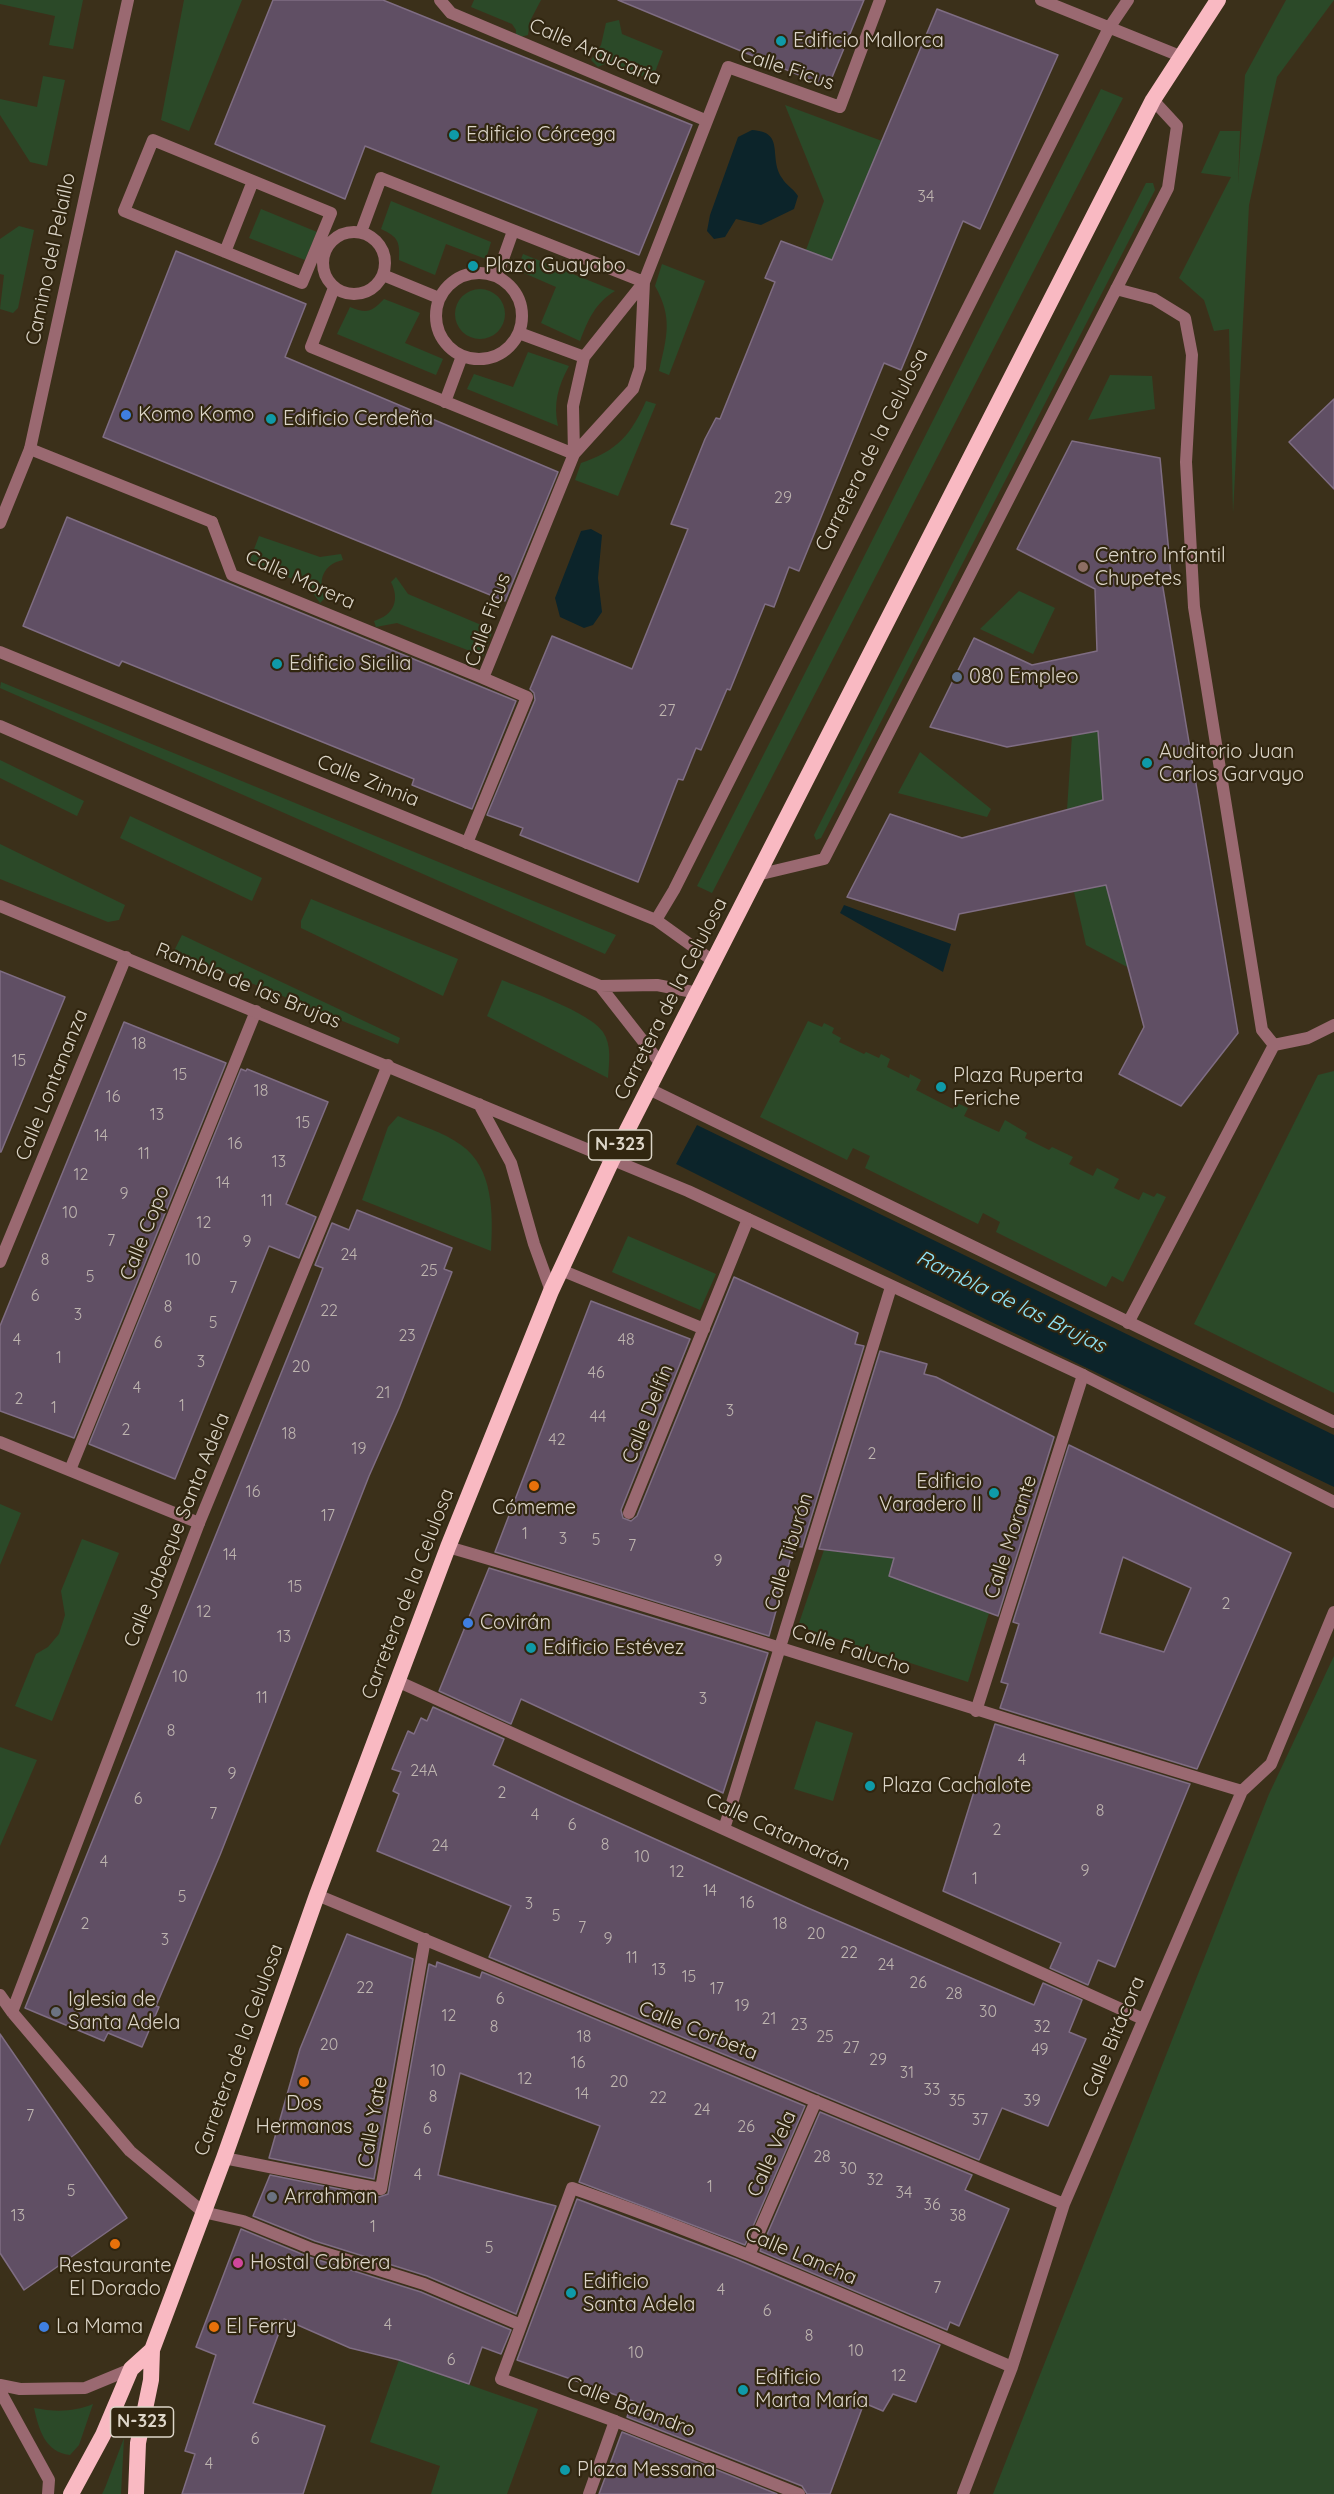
<!DOCTYPE html>
<html>
<head>
<meta charset="utf-8">
<style>
	body { margin:0 }
	canvas { display:block; background:#3b301a }
</style>
</head>
<body>
<canvas width="1334" height="2494"></canvas>
<script>
const ctx = document.querySelector('canvas').getContext('2d');
ctx.lineJoin = 'round';
function fillPath(path, color) {
  ctx.fillStyle = color;
  ctx.fill(path, 'evenodd');
}
function strokePath(path, color, width, dash) {
  ctx.strokeStyle = color;
  ctx.lineWidth = width;
  ctx.lineCap = dash ? 'butt' : 'round';
  ctx.setLineDash(dash || []);
  ctx.stroke(path);
}
function drawText(font, color, halo, rows, align = 'center') {
  ctx.font = font + ' Quicksand,sans-serif';
  ctx.lineWidth = 4.5;
  ctx.setLineDash([]);
  ctx.textBaseline = 'middle';
  ctx.strokeStyle = halo;
  ctx.fillStyle = color;
  for (const [text, x, y, turn = 0] of rows) {
    ctx.save();
    ctx.translate(x, y);
    ctx.rotate((+turn || 0) * Math.PI / 180);
    ctx.textAlign = isNaN(turn) ? turn : align;
    if (halo) ctx.strokeText(text, 0, 0);
    ctx.fillText(text, 0, 0);
    ctx.restore();
  }
}
const green = new Path2D(`
	M0,0H83L73,49L49,45L55,16L0,4Z
	M184,0H242L189,131L161,120Z
	M474,0H541L530,21L528,35L516,38V30L512,24L471,7Z
	M1286,0H1334L1277,77L1249,205L1233,513L1229,329L1214,331L1204,300L1179,278L1231,177L1201,173L1220,131H1240L1238,184L1245,75Z
	M619,20L622,34L663,51L652,80L609,62L598,67L591,60L601,45L606,23Z
	M43,76L65,80L47,166L30,162L0,115V99L37,107Z
	M1101,89L1123,98L712,893L697,886Z
	M785,105L882,141L817,297L806,250L824,201Z
	M1146,183H1153L1155,190L821,838L816,840L814,835Z
	M391,201L491,242L486,259L446,244L435,275L399,260C400,241 398,237 381,229Z
	M261,209L317,232L305,260L249,238Z
	M19,226L34,230L18,308L13,313L0,309L4,275L0,274V239Z
	M523,254L615,291C595,303 588,320 580,341L541,323L556,287L517,270Z
	M662,264L705,281L669,375L659,371C667,336 673,318 655,286Z
	M455 314a25 25 0 1 1 50 0a25 25 0 1 1-50 0Z
	M384,299L420,313L405,343L443,359L436,375L337,334L350,307C367,314 372,312 384,299Z
	M528,352L569,366C558,386 553,404 558,426L467,389L474,374L513,387Z
	M1110,375L1152,376L1155,409L1088,420Z
	M646,401L656,404L618,496L575,480L581,463C617,451 631,435 646,401Z
	M259,536L320,557L341,554L343,560C323,564 317,581 325,598L320,603L308,586L250,560Z
	M396,577L408,594L493,630L483,656L397,623L376,627L374,621C394,615 400,600 391,582Z
	M1019,591L1055,608L1033,654L980,629Z
	M1,682L616,935L605,954L0,688Z
	M1098,731L1103,800L1067,810L1072,735Z
	M920,752L991,809L987,817L898,793Z
	M0,760L84,801L77,816L0,778Z
	M130,816L262,878L252,901L120,838Z
	M0,844L125,905L119,920L108,922L0,879Z
	M1107,885L1129,968L1086,945L1074,892Z
	M311,899L458,959L443,996L301,928V921Z
	M182,935L400,1038L398,1044L174,951Z
	M502,980C526,990 591,1013 603,1032C612,1046 609,1062 608,1078L487,1016Z
	M808,1021L822,1027L824,1023L834,1028L832,1033L841,1038L839,1042L864,1054L866,1052L879,1058L881,1054L890,1059L887,1067L909,1078L910,1074L921,1080L916,1090L953,1109L957,1103L968,1108L964,1116L999,1132L1005,1120L1027,1133L1025,1138L1049,1150L1052,1147L1073,1157L1069,1164L1093,1176L1097,1168L1119,1179L1114,1188L1139,1200L1143,1192L1154,1197L1157,1193L1166,1197L1123,1282L1112,1276L1106,1287L996,1232L1000,1222L983,1213L978,1224L865,1168L870,1156L853,1148L847,1160L760,1117Z
	M1334,1071V1393L1194,1324L1318,1075Z
	M398,1116C418,1125 444,1132 461,1145C494,1168 493,1215 491,1251L362,1200L388,1127Z
	M628,1236L716,1274L700,1310L612,1272Z
	M0,1504L21,1513L0,1565Z
	M82,1539L119,1553L52,1721L15,1706L36,1654L48,1647L59,1634L65,1615L61,1591Z
	M877,1540L896,1546L890,1576L989,1613L968,1682L798,1626L824,1550L872,1556Z
	M1334,1656V2494H993L1269,1794Z
	M816,1721L853,1733L833,1801L794,1789Z
	M0,1747L37,1760L0,1846Z
	M399,2360L538,2409L507,2494H431L440,2466L370,2442Z
	M93,2404L79,2445L70,2455C45,2452 39,2430 34,2408C55,2412 74,2412 93,2404Z
	M124,2438L121,2494H102L105,2488Z`);
const water = new Path2D(`
	M752,130C786,132 768,157 782,178C786,185 793,188 798,196L794,209L761,225L736,219L725,237L714,239L707,231L710,215L738,137Z
	M591,529L602,535L598,578L602,612L593,625L584,628L560,617L555,598L581,531Z
	M844,905L951,944L943,972L840,913Z
	M697,1125L1334,1435V1487L985,1319L676,1164Z`);
const building = new Path2D(`
	M273,0H383L692,125L639,255L365,146L345,199L215,144Z
	M618,0H864L828,87Z
	M937,9L1058,55L980,229L963,221L901,370L884,363L799,571L789,567L774,607L765,604L730,690L727,689L701,750L696,748L683,780L678,779L638,882L520,835L523,828L487,815L535,700L534,693L530,689L552,636L632,669L688,529L671,524L705,439L716,418L720,419L775,282L765,278L781,241L832,260Z
	M176,251L306,304L285,357L558,472L505,601L103,437Z
	M1334,399V489L1289,442Z
	M1072,441L1160,458L1171,575L1161,576L1238,1033L1181,1106L1119,1074L1144,1027L1106,885L959,914L955,930L847,897L890,814L962,838L1103,800L1098,731L1007,747L930,727L974,638L1032,665L1097,651L1095,589L1017,549Z
	M67,517L516,701L472,809L412,785L414,779L122,661L119,666L23,626Z
	M0,971L65,997L1,1152H0Z
	M124,1022L226,1063L74,1438L0,1411V1326Z
	M241,1069L246,1071L247,1069L328,1102L286,1204L316,1217L299,1258L269,1246L175,1479L89,1444Z
	M357,1210L452,1248L444,1269L452,1272L399,1408L369,1476L220,1855L156,2006L159,2007L142,2047L108,2033L104,2041L25,2008L307,1309L323,1268L315,1265L332,1223L349,1230Z
	M734,1277L858,1333L855,1344L864,1346L802,1547L794,1546L769,1636L495,1552L591,1301L690,1339L621,1510L623,1518L631,1521L637,1516Z
	M880,1351L927,1364L924,1374L936,1377L1054,1437L998,1616L889,1576L894,1558L819,1549Z
	M1069,1445L1291,1553L1197,1769L1000,1708L1008,1684L1001,1682L1019,1624L1013,1622ZM1123,1557L1191,1588L1164,1652L1100,1633Z
	M489,1568L768,1653L723,1793L521,1699L511,1724L439,1691Z
	M433,1707L504,1739L493,1765L564,1798L808,1908L1034,2005L1043,1983L1082,2000L1069,2032L1086,2039L1048,2126L1002,2108L979,2160L489,1957L511,1906L377,1851L399,1794L393,1791L401,1772L392,1769L408,1731L414,1734L421,1718L427,1721Z
	M995,1724L1190,1784L1115,1967L1098,1960L1088,1985L1050,1968L1061,1943L943,1891Z
	M347,1934L413,1959L374,2179L269,2158L300,2049Z
	M437,1962L480,1978L482,1972L805,2106L745,2245L579,2182L600,2126L460,2073L438,2175L556,2206L516,2314L427,2276L315,2241L253,2216L270,2175L379,2197L388,2194L429,1964L436,1967Z
	M0,2034L127,2218L24,2290L0,2253Z
	M820,2112L972,2175L965,2190L1009,2209L959,2326L950,2322L947,2330L760,2251Z
	M577,2199L736,2259L940,2345L916,2402L893,2394L883,2411L864,2403L830,2494H807L802,2486L627,2417L633,2401L517,2360Z
	M241,2229L309,2257L421,2292L511,2330L501,2354L482,2347L469,2384L399,2360L350,2348L284,2319L253,2403L325,2426L303,2494H182L195,2454L185,2451L216,2355L196,2347Z
	M622,2432L777,2494H599Z`);
const pedestrian = new Path2D(`
	M440,0L451,13L705,120
	M153,140L331,213L302,283L124,211Z
	M323 263a31 31 0 1 1 62 0a31 31 0 1 1-62 0Z
	M361,232L381,178L644,282
	M225,252L253,181
	M436 316a43 43 0 1 1 86 0a43 43 0 1 1-86 0Z
	M383,275L439,298
	M497,276L513,231
	M334,288L311,347L574,454L573,406L584,357L644,282
	M519,333L584,357
	M445,402L462,356
	M212,522L232,575L483,678
	M467,843L527,697L483,678L574,454L633,389L640,368L644,282L728,67L840,107L880,0
	M70,1470L256,1011
	M976,1711L1083,1375
	M0,1995L12,2012L130,2151L203,2212
	M12,2012L199,1523
	M589,2494L615,2421`);
const minor = new Path2D(`
	M1041,0L1180,56
	M1116,289L1154,299L1185,318L1192,355L1186,462L1194,607L1262,1030L1274,1045
	M30,449L212,522
	M0,652L656,920L713,961
	M0,726L600,986L657,985L698,993
	M757,875L824,859L1168,188L1177,126L1153,100
	M656,920L674,890L1109,28L1128,0
	M600,986L661,1064
	M1274,1045L1308,1038L1334,1025
	M0,1262L126,957
	M561,1270L704,1329
	M1128,1323L1274,1045
	M0,1442L199,1523L388,1065
	M629,1513L748,1219
	M448,1547C714,1624 977,1712 1242,1791
	M397,1681L1143,2019
	M724,1829L891,1287
	M317,1895L1064,2204
	M224,2158L381,2189L425,1939
	M203,2212L243,2221L312,2249L424,2284L521,2325
	M749,2255L816,2101
	M799,2494L615,2421L501,2379L572,2188C722,2240 866,2305 1012,2367
	M963,2494L1012,2367L1064,2204L1242,1791L1271,1764L1334,1612`);
const tertiary = new Path2D(`
	M0,523L30,449L128,0
	M0,906L688,1191L1083,1375L1334,1502
	M649,1089L1334,1422
	M479,1104L511,1163L534,1244L551,1291
	M0,2385L20,2389L85,2388L131,2369
	M0,2391L49,2480L48,2494`);
const trunk = new Path2D(`
	M71,2494L103,2435L131,2369L152,2350
	M136,2494L138,2443L151,2380L152,2350L224,2158L317,1895L448,1547L551,1291L612,1160L1153,100L1218,0`);
const markers = [
	[781,41,6,"#0f9aa8"],
	[454,135,6,"#0f9aa8"],
	[473,266,6,"#0f9aa8"],
	[126,415,6,"#3f7fe0"],
	[271,419,6,"#0f9aa8"],
	[1083,567,6,"#8d6e63"],
	[277,664,6,"#0f9aa8"],
	[957,677,6,"#5c6f8a"],
	[1147,763,6,"#0f9aa8"],
	[941,1087,6,"#0f9aa8"],
	[534,1486,6,"#e8710a"],
	[994,1493,6,"#0f9aa8"],
	[468,1623,6,"#3f7fe0"],
	[531,1648,6,"#0f9aa8"],
	[870,1786,6,"#0f9aa8"],
	[56,2012,6,"#6b7280"],
	[304,2082,6,"#e8710a"],
	[272,2197,6,"#6b7280"],
	[115,2244,6,"#e8710a"],
	[238,2263,6,"#d1479c"],
	[571,2293,6,"#0f9aa8"],
	[44,2327,6,"#3f7fe0"],
	[214,2327,6,"#e8710a"],
	[743,2390,6,"#0f9aa8"],
	[565,2470,6,"#0f9aa8"]
];
const numberNames = [
	["34",926,197],
	["29",783,498],
	["27",667,711],
	["18",139,1044],
	["15",19,1061],
	["15",180,1075],
	["18",261,1091],
	["16",113,1097],
	["13",157,1115],
	["15",303,1123],
	["14",101,1136],
	["16",235,1144],
	["11",144,1154],
	["13",279,1162],
	["12",81,1175],
	["14",223,1183],
	["9",124,1194],
	["11",267,1201],
	["10",70,1213],
	["12",204,1223],
	["7",111,1241],
	["9",247,1242],
	["24",349,1255],
	["8",45,1260],
	["10",193,1260],
	["25",429,1271],
	["5",90,1277],
	["7",233,1288],
	["6",35,1296],
	["8",168,1307],
	["22",329,1311],
	["3",78,1315],
	["5",213,1323],
	["23",407,1336],
	["4",17,1340],
	["48",626,1340],
	["6",158,1343],
	["1",59,1358],
	["3",201,1362],
	["20",301,1367],
	["46",596,1373],
	["4",137,1388],
	["21",383,1393],
	["2",19,1399],
	["1",182,1406],
	["1",54,1408],
	["3",730,1411],
	["44",598,1417],
	["2",126,1430],
	["18",289,1434],
	["42",557,1440],
	["19",359,1449],
	["2",872,1454],
	["16",253,1492],
	["17",328,1516],
	["1",525,1534],
	["3",563,1539],
	["5",596,1540],
	["7",632,1546],
	["14",230,1555],
	["9",718,1561],
	["15",295,1587],
	["2",1226,1604],
	["12",204,1612],
	["13",284,1637],
	["10",180,1677],
	["11",262,1698],
	["3",703,1699],
	["8",171,1731],
	["4",1022,1760],
	["24A",424,1771],
	["9",232,1774],
	["2",502,1793],
	["6",138,1799],
	["8",1100,1811],
	["7",213,1814],
	["4",535,1815],
	["6",572,1825],
	["2",997,1830],
	["8",605,1845],
	["24",440,1846],
	["10",642,1857],
	["4",104,1862],
	["9",1085,1871],
	["12",677,1872],
	["1",975,1879],
	["14",710,1891],
	["5",182,1897],
	["16",747,1903],
	["3",529,1904],
	["5",556,1916],
	["2",85,1924],
	["18",780,1924],
	["7",582,1928],
	["20",816,1934],
	["9",608,1939],
	["3",165,1940],
	["22",849,1953],
	["11",632,1958],
	["24",886,1965],
	["13",659,1970],
	["15",689,1977],
	["26",918,1983],
	["22",365,1988],
	["17",717,1989],
	["28",954,1994],
	["6",500,1999],
	["19",742,2006],
	["30",988,2012],
	["12",449,2016],
	["21",769,2019],
	["23",799,2025],
	["8",494,2027],
	["32",1042,2027],
	["18",584,2037],
	["25",825,2037],
	["20",329,2045],
	["27",851,2048],
	["49",1040,2050],
	["29",878,2060],
	["16",578,2063],
	["10",438,2071],
	["31",907,2073],
	["12",525,2079],
	["20",619,2082],
	["33",932,2090],
	["14",582,2094],
	["8",433,2097],
	["22",658,2098],
	["35",957,2101],
	["39",1032,2101],
	["24",702,2110],
	["7",30,2116],
	["37",980,2120],
	["26",746,2127],
	["6",427,2129],
	["28",822,2157],
	["30",848,2169],
	["4",418,2175],
	["32",875,2180],
	["1",710,2187],
	["5",71,2191],
	["34",904,2193],
	["36",932,2205],
	["13",18,2216],
	["38",958,2216],
	["1",373,2227],
	["5",489,2248],
	["7",937,2288],
	["4",721,2290],
	["6",767,2311],
	["4",388,2325],
	["8",809,2336],
	["10",856,2351],
	["10",636,2353],
	["6",451,2360],
	["12",899,2376],
	["6",255,2439],
	["4",209,2464]
];
const shields = [
	[620,1145,63],
	[142,2422,63]
];
const shieldNames = [
	["N-323",620,1145],
	["N-323",142,2422]
];
const poiNames = [
	["Edificio Mallorca",793,41],
	["Edificio Córcega",466,135],
	["Plaza Guayabo",485,266],
	["Komo Komo",138,415],
	["Edificio Cerdeña",283,419],
	["Centro Infantil",1095,556],
	["Chupetes",1095,579],
	["Edificio Sicilia",289,664],
	["080 Empleo",969,677],
	["Auditorio Juan",1159,752],
	["Carlos Garvayo",1159,775],
	["Plaza Ruperta",953,1076],
	["Feriche",953,1099],
	["Edificio",982,1482,"right"],
	["Varadero II",982,1505,"right"],
	["Cómeme",534,1508,"center"],
	["Covirán",480,1623],
	["Edificio Estévez",543,1648],
	["Plaza Cachalote",882,1786],
	["Iglesia de",68,2000],
	["Santa Adela",68,2023],
	["Dos",304,2104,"center"],
	["Hermanas",304,2127,"center"],
	["Arrahman",284,2197],
	["Hostal Cabrera",250,2263],
	["Restaurante",115,2266,"center"],
	["El Dorado",115,2289,"center"],
	["Edificio",583,2282],
	["Santa Adela",583,2305],
	["La Mama",56,2327],
	["El Ferry",226,2327],
	["Edificio",755,2378],
	["Marta María",755,2401],
	["Plaza Messana",577,2470]
];
const streetNames = [
	["Calle Araucaria",595,52,23],
	["Calle Ficus",787,69,18],
	["Camino del Pelaíllo",51,259,-78],
	["Carretera de la Celulosa",872,450,-63],
	["Calle Morera",300,580,24],
	["Calle Ficus",488,620,-70],
	["Calle Zinnia",368,781,22],
	["Rambla de las Brujas",248,986,22],
	["Carretera de la Celulosa",671,999,-63],
	["Calle Lontananza",52,1085,-68],
	["Calle Copo",145,1233,-68],
	["Calle Delfín",648,1414,-68],
	["Calle Jabeque Santa Adela",177,1530,-68],
	["Calle Morante",1011,1537,-72],
	["Calle Tiburón",789,1552,-73],
	["Carretera de la Celulosa",408,1594,-69],
	["Calle Falucho",851,1650,18],
	["Calle Catamarán",778,1832,25],
	["Calle Corbeta",698,2031,22],
	["Calle Bitácora",1114,2037,-67],
	["Carretera de la Celulosa",239,2050,-70],
	["Calle Yate",373,2122,-80],
	["Calle Vela",772,2154,-66],
	["Calle Lancha",801,2256,23],
	["Calle Balandro",631,2407,21]
];
const waterNames = [
	["Rambla de las Brujas",1011,1302,26]
];
fillPath(green, '#2b4928');
fillPath(water, '#0c242a');
fillPath(building, '#604f64');
strokePath(building, '#7f6d83', 1.5);
strokePath(pedestrian, '#9a6971', 12);
strokePath(minor, '#9a6971', 12);
strokePath(tertiary, '#9a6971', 12);
strokePath(trunk, '#f9b9c2', 16);
for (const [x, y, r, color] of markers) {
  const dot = new Path2D();
  dot.arc(x, y, r, 0, 2 * Math.PI);
  ctx.fillStyle = color;
  ctx.fill(dot);
  strokePath(dot, '#312610', 2);
}
drawText('16px', '#bdb4af', null, numberNames);
for (const [x, y, w] of shields) {
  const box = new Path2D();
  box.roundRect(x - w / 2, y - 15, w, 30, 4.5);
  ctx.fillStyle = '#312610';
  ctx.fill(box);
  strokePath(box, '#dcd5c8', 1.5);
}
drawText('bold 18px', '#dcd5c8', null, shieldNames);
drawText('20px', '#dcd5c8', '#312610', poiNames, 'left');
drawText('20px', '#dcd5c8', '#312610', streetNames);
drawText('italic 21px', '#8fe5fa', '#312610', waterNames);
</script>
</body>
</html>
